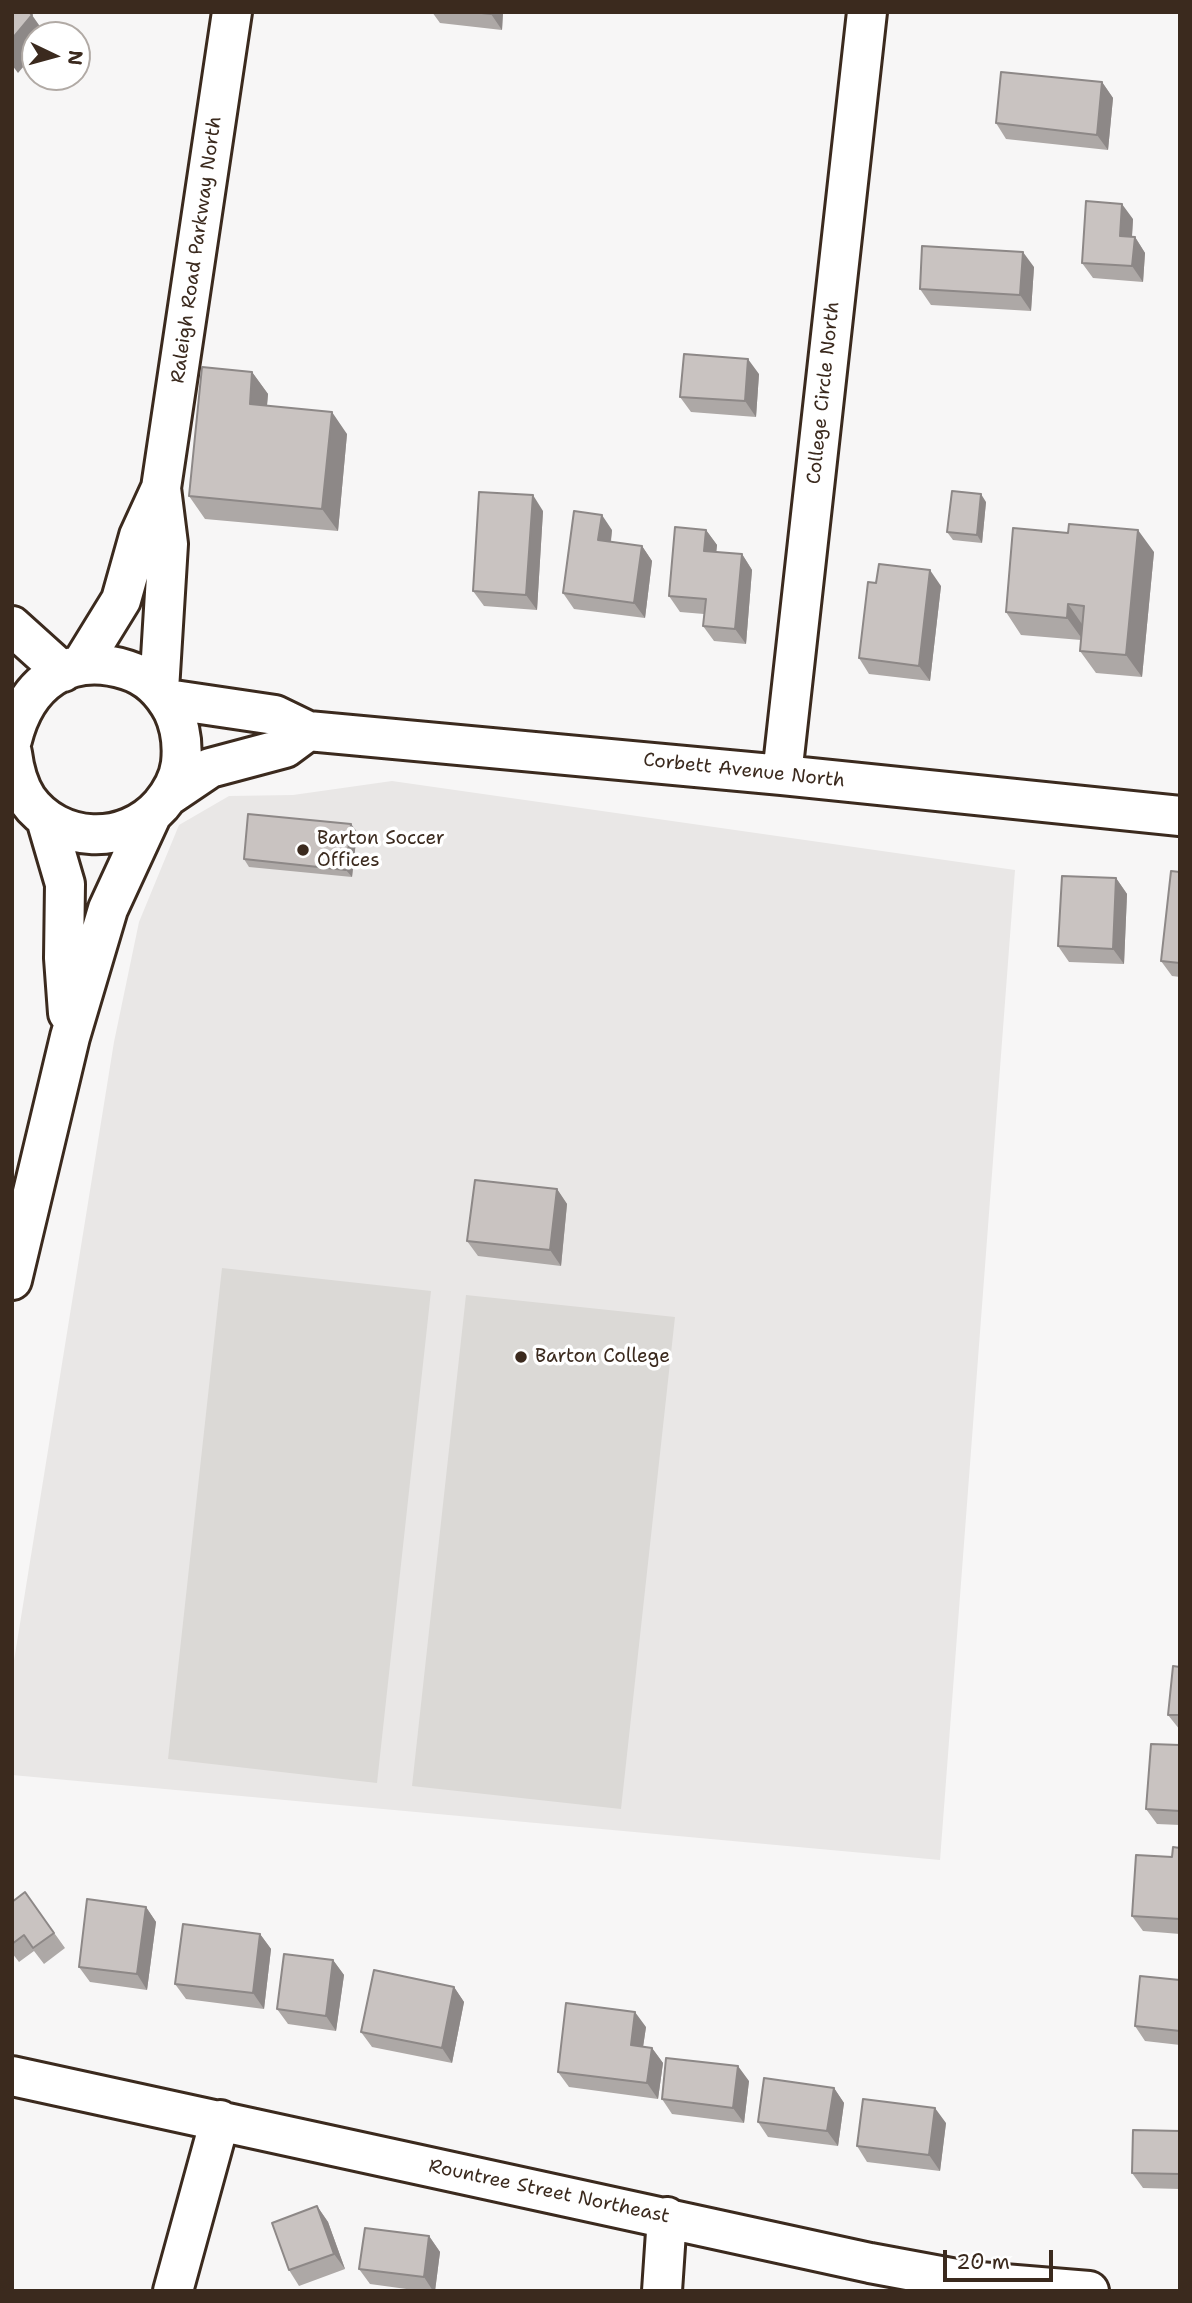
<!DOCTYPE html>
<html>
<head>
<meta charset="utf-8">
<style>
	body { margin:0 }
	#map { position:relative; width:1192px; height:2303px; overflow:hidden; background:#f7f6f6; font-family:"Shantell Sans",sans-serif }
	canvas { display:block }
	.frame { position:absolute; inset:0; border:14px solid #3b2a1e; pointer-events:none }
	.north { position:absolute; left:21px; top:21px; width:70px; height:70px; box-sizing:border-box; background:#fff; border:2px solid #b1aaa5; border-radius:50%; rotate:95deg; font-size:19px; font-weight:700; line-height:28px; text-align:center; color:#3b2a1e }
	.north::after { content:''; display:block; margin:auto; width:24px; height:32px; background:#3b2a1e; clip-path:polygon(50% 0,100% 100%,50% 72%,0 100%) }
	.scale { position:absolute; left:943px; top:2250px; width:110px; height:32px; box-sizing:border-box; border:4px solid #3b2a1e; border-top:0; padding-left:9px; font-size:21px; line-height:24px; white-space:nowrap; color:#3b2a1e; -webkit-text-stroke:5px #fff; paint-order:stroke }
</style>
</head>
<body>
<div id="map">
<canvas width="1192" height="2303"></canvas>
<div class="frame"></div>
<div class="north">N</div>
<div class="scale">20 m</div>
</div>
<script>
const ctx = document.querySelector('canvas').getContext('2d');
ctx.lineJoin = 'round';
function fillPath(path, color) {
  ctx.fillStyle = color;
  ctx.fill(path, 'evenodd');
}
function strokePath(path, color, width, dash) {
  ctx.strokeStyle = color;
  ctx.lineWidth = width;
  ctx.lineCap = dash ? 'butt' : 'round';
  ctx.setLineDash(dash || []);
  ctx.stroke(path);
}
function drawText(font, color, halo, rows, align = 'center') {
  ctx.font = font + ' "Shantell Sans",sans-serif';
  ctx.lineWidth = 7;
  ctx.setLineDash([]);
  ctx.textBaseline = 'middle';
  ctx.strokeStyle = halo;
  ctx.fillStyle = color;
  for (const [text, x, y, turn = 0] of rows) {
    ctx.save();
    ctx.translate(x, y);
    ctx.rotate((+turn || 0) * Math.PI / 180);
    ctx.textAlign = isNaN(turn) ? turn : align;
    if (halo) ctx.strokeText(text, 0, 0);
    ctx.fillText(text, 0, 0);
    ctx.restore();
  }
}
const built = new Path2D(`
	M392,781L1015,870L940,1860L12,1775V1673L114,1042L139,922L179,825L229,796L293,795Z`);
const green = new Path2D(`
	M222,1268L431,1291L377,1783L168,1759Z
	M466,1295L675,1317L621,1809L412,1786Z`);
const minor = new Path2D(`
	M12,626L63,672
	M81,665L121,600L139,536L161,488
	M159,690L168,544L161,488L232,12
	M167,699L275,715L308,731L782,775L1180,816
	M12,740C26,683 68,651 127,670C147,676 163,692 173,711C181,728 183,744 181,763C179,779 171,793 161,805C125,846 59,844 27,799C18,785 14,769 12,753
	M782,775L867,12
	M170,795L210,768L285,748L308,731
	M46,819L65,884L64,958L68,1013
	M12,1280L70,1037L108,909L151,816
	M12,2076L870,2263L967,2281L1089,2291
	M173,2291L220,2120
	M662,2291L667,2217`);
const wall = new Path2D(`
	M432,12H503L502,30L440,23Z
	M1102,82L1113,98L1108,150L1006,139L996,123Z
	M1133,219L1132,237H1135L1145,253L1143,282L1093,278L1082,263Z
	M1034,267L1031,311L931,305L920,289Z
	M252,372L268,394L267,406L347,434L338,531L205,519L189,496Z
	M759,374L756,417L691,412L680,397Z
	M986,502L982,543L953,540L947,532Z
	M543,511L537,610L484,606L473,591Z
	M612,530L611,542L642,546L652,561L645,618L574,609L563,593Z
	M706,530L717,545L716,552L742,554L752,570L746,644L714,641L703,626L704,614L680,612L669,596Z
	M1068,533L1154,552L1142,677L1096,673L1080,651L1081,640L1021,635L1006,612Z
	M876,583L941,586L930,681L869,674L859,658Z
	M351,824L357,832L352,877L249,867L244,859Z
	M1180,872V977L1172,976L1161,961Z
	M1116,878L1127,894L1124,964L1069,962L1058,946Z
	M557,1189L567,1204L561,1266L478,1256L467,1241Z
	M1180,1667V1730L1168,1715Z
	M1180,1745V1825L1157,1824L1146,1809Z
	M1180,1848V1934L1143,1931L1132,1916L1172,1857Z
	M25,1892L65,1948L44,1964L34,1951L19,1962L12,1953V1902Z
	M146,1907L156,1922L147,1990L90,1982L79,1967Z
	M260,1934L271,1949L264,2009L186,1999L175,1984Z
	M333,1960L344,1975L336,2031L288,2024L277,2009Z
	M1180,1980V2045L1145,2041L1135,2026Z
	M454,1987L464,2002L452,2063L372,2047L361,2032Z
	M646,2027L643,2047L652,2048L663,2063L658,2099L569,2087L558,2072Z
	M749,2081L744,2123L672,2114L662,2099Z
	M834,2088L844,2103L838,2146L768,2137L758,2122Z
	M946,2123L940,2171L867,2162L857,2146Z
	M1180,2131V2189L1143,2188L1132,2173Z
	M317,2206L328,2222L345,2269L299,2286L289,2270Z
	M429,2236L440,2252L435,2291H421L370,2284L359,2269Z`);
const shadedWall = new Path2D(`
	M491,12H503L502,30L491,14Z
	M32,15L46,35H35V53L18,73L12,65V39Z
	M1102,82L1113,98L1108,150L1097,135Z
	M1122,204L1133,219L1131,251L1120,236Z
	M1135,237L1145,253L1143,282L1132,266Z
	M1023,252L1034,267L1031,311L1020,295Z
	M748,359L759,374L756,417L745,401Z
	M252,372L268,394L265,426L250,404Z
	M332,412L347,434L338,531L322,509Z
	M981,494L986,502L982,543L977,535Z
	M533,495L543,511L537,610L526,595Z
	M602,515L612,530L609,555L598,540Z
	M706,530L717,545L715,566L704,551Z
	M1138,530L1154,552L1142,677L1126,655Z
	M642,546L652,561L645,618L634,603Z
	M742,554L752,570L746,644L735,629Z
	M930,570L941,586L930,681L919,666Z
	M1068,604L1084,627L1083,640L1067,618Z
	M351,824L357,832L352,877L346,870Z
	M1116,878L1127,894L1124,964L1113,949Z
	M557,1189L567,1204L561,1266L550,1250Z
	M146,1907L156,1922L147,1990L137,1974Z
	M260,1934L271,1949L264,2009L253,1993Z
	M333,1960L344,1975L336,2031L326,2016Z
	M454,1987L464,2002L452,2063L442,2048Z
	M635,2012L646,2027L641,2060L631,2045Z
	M652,2048L663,2063L658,2099L647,2083Z
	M738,2066L749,2081L744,2123L733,2108Z
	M834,2088L844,2103L838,2146L827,2131Z
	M935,2108L946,2123L940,2171L929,2155Z
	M317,2206L328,2222L345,2269L334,2254Z
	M429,2236L440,2252L435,2291H433L424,2277Z`);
const building = new Path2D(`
	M12,12H29L32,15L12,39Z
	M472,12H491V14Z
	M1001,72L1102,82L1097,135L996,123Z
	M1086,201L1122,204L1120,236L1135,237L1132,266L1082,263Z
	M922,246L1023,252L1020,295L920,289Z
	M684,354L748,359L745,401L680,397Z
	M202,367L252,372L250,404L332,412L322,509L189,496Z
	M952,491L981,494L977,535L947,532Z
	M479,492L533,495L526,595L473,591Z
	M574,511L602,515L598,540L642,546L634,603L563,593Z
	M1069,524L1138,530L1126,655L1080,651L1084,606L1068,604L1067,618L1006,612L1013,528L1068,533Z
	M675,527L706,530L704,551L742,554L735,629L703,626L706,599L669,596Z
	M879,564L930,570L919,666L859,658L868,582L876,583Z
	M248,814L351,824L346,870L244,859Z
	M1171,871L1180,872V963L1161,961Z
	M1062,876L1116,878L1113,949L1058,946Z
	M475,1180L557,1189L550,1250L467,1241Z
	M1173,1666L1180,1667V1715H1168Z
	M1151,1744L1180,1745V1811L1146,1809Z
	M1173,1847L1180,1848V1919L1132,1916L1136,1855L1172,1857Z
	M25,1892L54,1933L33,1948L24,1935L12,1944V1902Z
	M87,1899L146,1907L137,1974L79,1967Z
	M183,1924L260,1934L253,1993L175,1984Z
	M284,1954L333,1960L326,2016L277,2009Z
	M374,1970L454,1987L442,2048L361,2032Z
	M1140,1976L1180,1980V2031L1135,2026Z
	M566,2003L635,2012L631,2045L652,2048L647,2083L558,2072Z
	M666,2058L738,2066L733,2108L662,2099Z
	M764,2078L834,2088L827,2131L758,2122Z
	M863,2099L935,2108L929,2155L857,2146Z
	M1133,2130L1180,2131V2174L1132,2173Z
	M317,2206L334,2254L289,2270L272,2223Z
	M365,2228L429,2236L424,2277L359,2269Z`);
const markers = [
	[303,850,7,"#3b2a1e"],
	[521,1357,7,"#3b2a1e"]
];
const streetNames = [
	["Raleigh Road Parkway North",197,250,-82],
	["College Circle North",824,393,-84],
	["Corbett Avenue North",744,771,6],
	["Rountree Street Northeast",549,2192,12]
];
const poiNames = [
	["Barton Soccer",317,839],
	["Offices",317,861],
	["Barton College",535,1357]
];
fillPath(built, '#e9e7e6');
fillPath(green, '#dbd9d6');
strokePath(minor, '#3b2a1e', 44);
strokePath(minor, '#fff', 38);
fillPath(wall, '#ada8a6');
fillPath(shadedWall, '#8d8887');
fillPath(building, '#c9c3c1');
strokePath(building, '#8d8887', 2);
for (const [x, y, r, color] of markers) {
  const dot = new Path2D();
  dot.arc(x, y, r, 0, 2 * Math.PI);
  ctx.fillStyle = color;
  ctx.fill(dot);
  strokePath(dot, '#fff', 2.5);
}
drawText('19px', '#3b2a1e', '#fff', streetNames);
drawText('19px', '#3b2a1e', '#fff', poiNames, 'left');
</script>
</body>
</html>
